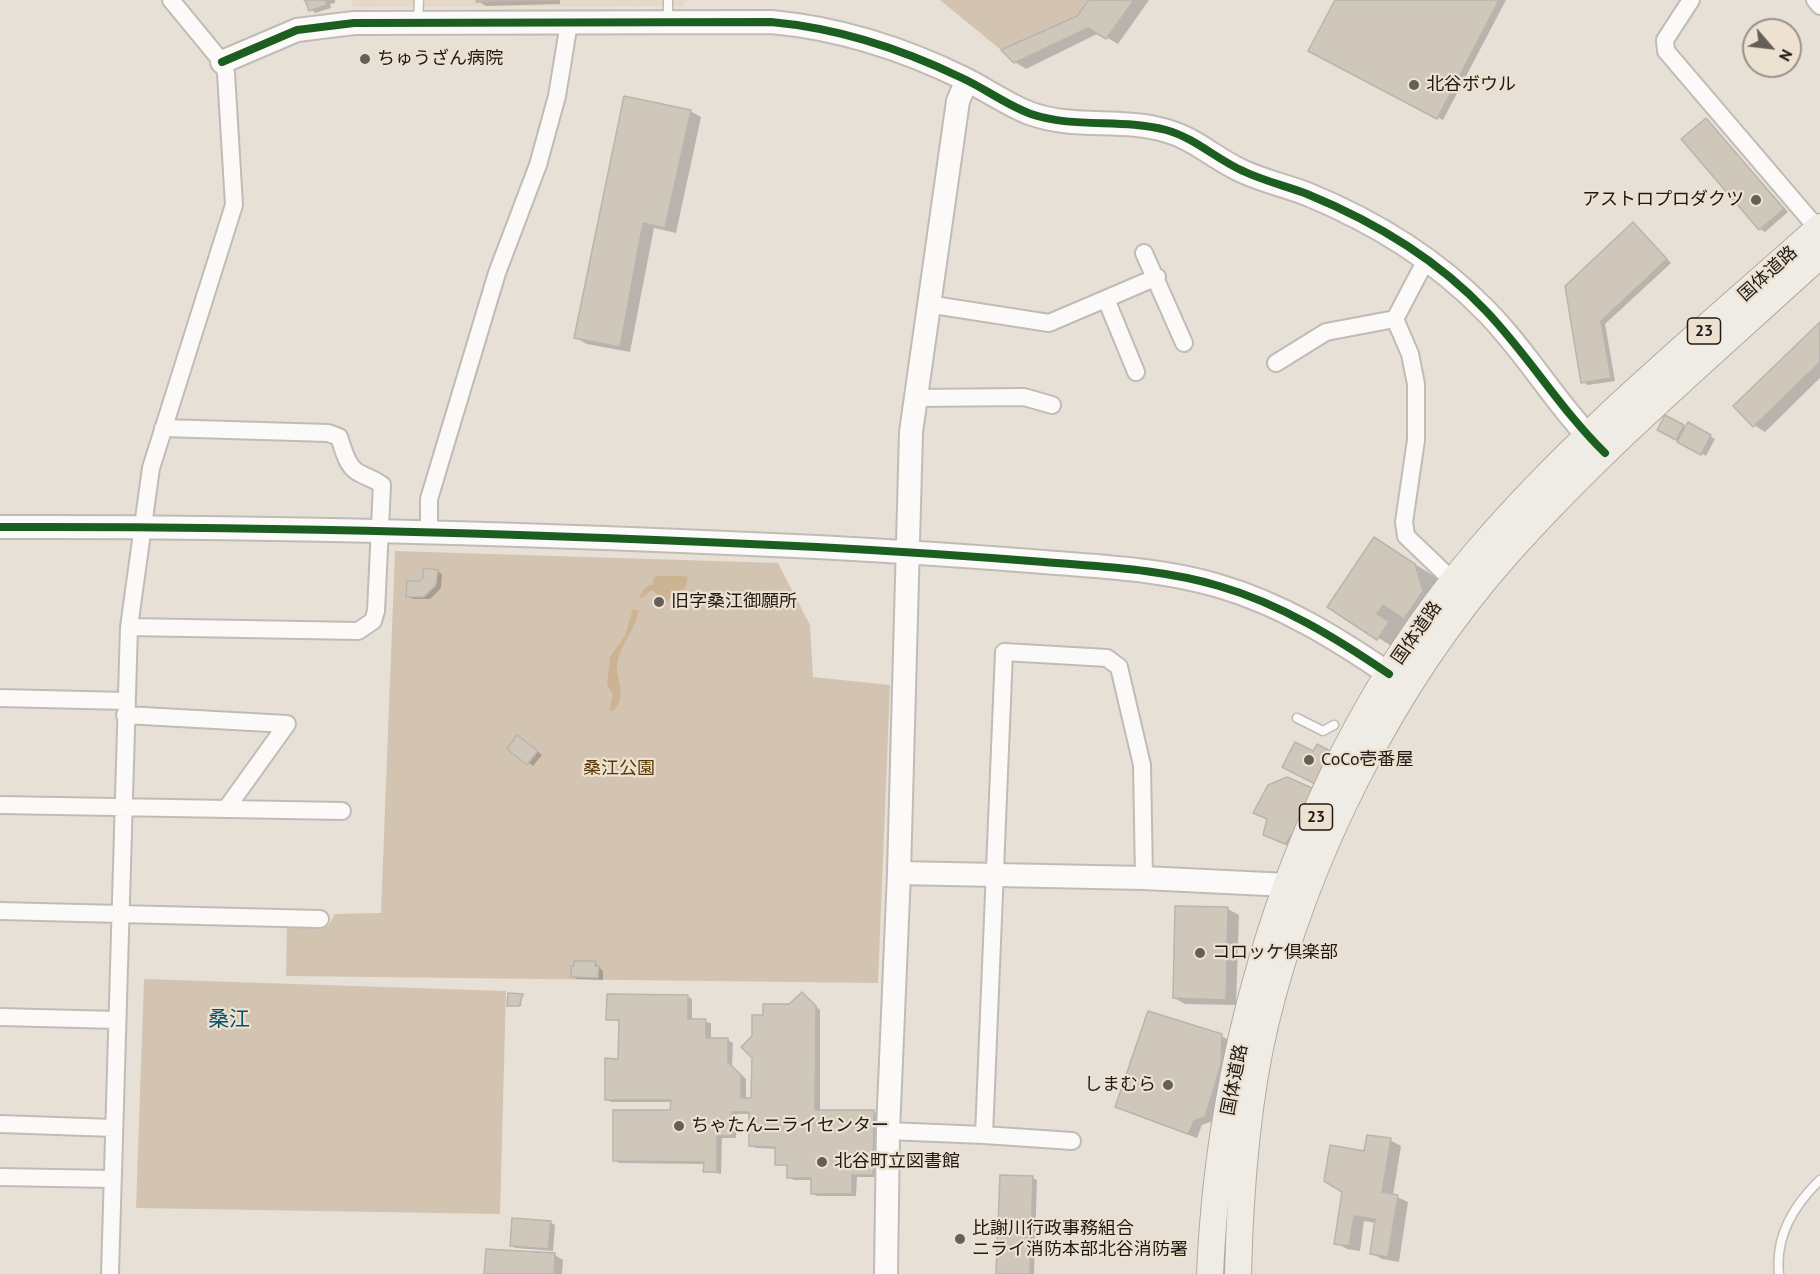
<!DOCTYPE html>
<html>
<head>
<meta charset="utf-8">
<style>
	body { margin:0 }
	#map { position:relative; width:1820px; height:1274px; overflow:hidden; background:#e7e0d7; font-family:"PT Sans",sans-serif }
	canvas { display:block }
	.north { position:absolute; left:1742px; top:18px; width:60px; height:60px; box-sizing:border-box; background:#ede1d1; border:2px solid #9b9186; border-radius:50%; rotate:118deg; font-size:16px; font-weight:700; line-height:24px; text-align:center; color:#1f1a15 }
	.north::after { content:''; display:block; margin:auto; width:21px; height:27px; background:#655f59; clip-path:polygon(50% 0,100% 100%,50% 72%,0 100%) }
</style>
</head>
<body>
<div id="map">
<canvas width="1820" height="1274"></canvas>
<div class="north">N</div>
</div>
<script>
const ctx = document.querySelector('canvas').getContext('2d');
ctx.lineJoin = 'round';
function fillPath(path, color) {
  ctx.fillStyle = color;
  ctx.fill(path, 'evenodd');
}
function strokePath(path, color, width, dash) {
  ctx.strokeStyle = color;
  ctx.lineWidth = width;
  ctx.lineCap = dash ? 'butt' : 'round';
  ctx.setLineDash(dash || []);
  ctx.stroke(path);
}
function drawText(font, color, halo, rows, align = 'center') {
  ctx.font = font + ' "PT Sans","Noto Sans JP",sans-serif';
  ctx.lineWidth = 4.5;
  ctx.setLineDash([]);
  ctx.textBaseline = 'middle';
  ctx.strokeStyle = halo;
  ctx.fillStyle = color;
  for (const [text, x, y, turn = 0] of rows) {
    ctx.save();
    ctx.translate(x, y);
    ctx.rotate((+turn || 0) * Math.PI / 180);
    ctx.textAlign = isNaN(turn) ? turn : align;
    if (halo) ctx.strokeText(text, 0, 0);
    ctx.fillText(text, 0, 0);
    ctx.restore();
  }
}
const built = new Path2D(`
	M351,0H687L683,6L353,7Z`);
const green = new Path2D(`
	M940,0H1089L1077,16L1001,50Z
	M395,551L778,563L810,625L813,677L890,685L878,983L286,976L287,926H328L335,914L381,913Z
	M144,979L506,991L500,1214L136,1208Z`);
const water = new Path2D(`
	M656,576C664,577 682,575 688,577L685,589L673,592L667,602L652,590L642,598L639,596L647,586L653,584V578Z
	M633,609L639,611C635,629 622,643 618,660C613,678 630,695 613,711L609,710L613,695L607,684L610,657L625,636Z`);
const shadow = new Path2D(`
	M303,0H335V3L330,4L331,8L315,13Z
	M560,0V4L486,6L478,1Z
	M1090,0H1149L1118,44L1099,33L1026,69L1015,62L1077,18Z
	M1337,0H1506L1443,120L1310,51Z
	M690,111L701,117L676,233L654,228L630,352L587,344L576,338Z
	M1706,119L1788,212L1765,232L1760,229Z
	M1633,224L1671,263L1605,324L1615,381L1588,385L1583,382L1566,287Z
	M1820,324V378L1765,432L1754,425Z
	M1666,417L1686,428L1689,424L1715,439L1706,456L1659,430Z
	M1374,539L1447,584L1409,657L1329,607Z
	M437,571L442,574L441,588L430,599H413L408,596L419,583Z
	M523,739L542,755L533,766L509,748Z
	M1287,779L1302,853L1265,834L1268,820L1255,812Z
	M1228,909L1239,915L1236,1005L1185,1004L1174,998Z
	M595,963L603,971V980L577,979L572,976Z
	M802,993L820,1010V1111H873L878,1114V1177H857L856,1196H817L812,1193V1180H794L789,1177V1167L776,1164V1149L756,1148L751,1146V1114H737L736,1138H722L721,1174L705,1171V1164L619,1163L614,1160L672,1112V1102H611L606,1099L620,1060L621,1022L608,1019L687,996L692,999V1020L711,1023V1040H728L733,1043L732,1066L746,1079V1100H753V1036L765,1016L789,1006Z
	M522,995L521,1006H511Z
	M1221,1036L1229,1040L1228,1069L1213,1121L1202,1125L1197,1138L1125,1111Z
	M1390,1140L1401,1146L1393,1195L1408,1202L1399,1262L1382,1259L1371,1253L1376,1223L1364,1221L1360,1251L1347,1249L1336,1243L1365,1152Z
	M1032,1178L1037,1180L1034,1274H998Z
	M550,1222L555,1225L553,1251L516,1248L511,1246Z
	M487,1251L555,1255L563,1260L562,1274H486Z`);
const building = new Path2D(`
	M305,0H331L326,2L327,5L309,11Z
	M477,0H552L476,2Z
	M1089,0H1134L1106,39L1088,28L1014,63L1001,50L1077,16Z
	M1335,0H1499L1437,119L1308,51Z
	M624,96L691,110L665,228L643,223L620,347L574,338Z
	M1706,118L1784,209L1759,230L1681,139Z
	M1633,222L1667,259L1601,321L1611,378L1581,383L1565,286Z
	M1820,322V362L1753,427L1733,406Z
	M1665,415L1684,425L1676,440L1657,430Z
	M1688,422L1711,435L1701,455L1677,442Z
	M1374,537L1415,564L1423,591L1404,619L1383,605L1377,614L1389,622L1377,640L1327,607Z
	M423,568L438,570L436,585L424,597H406L407,581H419L423,578Z
	M517,735L538,751L527,765L507,749Z
	M1295,742L1313,751L1317,744L1336,754L1319,786L1282,767Z
	M1287,777L1321,792L1285,844L1263,835L1267,819L1253,813L1268,785Z
	M1175,906L1228,907L1226,1000L1173,998Z
	M574,961H596L595,966H599L598,978L571,977V966H574Z
	M802,992L816,1006L815,1110H874L873,1175H852V1194H811V1178H787V1165H775V1147L749,1146V1112H732V1136H717V1172H703L704,1162L613,1161V1110H670L671,1100H605V1058L618,1059L619,1020H606L607,994L688,995V1019H706V1038H728V1062L741,1075V1098H751L752,1058L741,1047L752,1036V1015H763V1004H789Z
	M508,993L523,994L519,1006H507Z
	M1148,1011L1222,1034L1221,1064L1205,1117L1194,1121L1188,1134L1115,1107Z
	M1367,1135L1391,1138L1382,1192L1398,1195L1388,1257L1370,1254L1375,1219L1354,1216L1349,1246L1334,1244L1342,1192L1324,1181L1330,1145L1364,1151Z
	M1000,1175L1033,1176L1030,1274H996Z
	M512,1218L551,1221L548,1249L510,1246Z
	M486,1249L555,1253L554,1274H484Z`);
const lane = new Path2D(`
	M668,21V0
	M418,22L419,0
	M1297,718L1323,731L1334,725
	M1779,1274C1775,1237 1794,1205 1820,1180`);
const street = new Path2D(`
	M1691,0L1665,40L1666,51L1818,229
	M1815,0L1820,6
	M1144,253L1184,343
	M1106,299L1136,372
	M927,304L1049,323L1157,277
	M1395,319L1410,354L1416,384V440L1404,522L1406,536L1454,582
	M1276,363L1326,332L1395,319L1426,260
	M914,398L1024,397L1052,405
	M429,531V499L497,273L538,165L557,96L569,23
	M129,627L358,631L373,621L376,611L382,485C373,478 365,477 356,471C346,464 343,448 339,437L328,433L163,428
	M0,698L126,701
	M125,715L287,724
	M0,805L342,811
	M226,809L287,724
	M0,911L320,919
	M0,1017L117,1020
	M0,1124L113,1128
	M888,1131L984,1135L1004,652L1107,658L1119,667L1142,765L1144,878
	M984,1135L1072,1141
	M0,1177L111,1179
	M110,1274L129,627L151,468L234,205L226,73L222,62L171,0`);
const secondary = new Path2D(`
	M222,62L297,30L354,23L771,22C838,28 904,49 965,79C987,90 1006,104 1029,113C1074,130 1122,117 1167,131C1196,139 1216,160 1244,172C1264,181 1286,186 1307,194C1373,221 1435,259 1485,310C1527,352 1556,405 1599,447
	M0,527C272,526 545,534 817,547C893,551 968,556 1044,562C1103,567 1162,569 1219,586C1281,604 1336,638 1389,674
	M899,873L1144,878L1287,885
	M886,1274L888,1131L899,873L911,432L958,101L967,80`);
const primary = new Path2D(`
	M1210,1274C1221,1018 1309,749 1477,552C1579,432 1703,332 1820,227
	M1238,1274C1240,1191 1246,1106 1265,1025C1305,858 1392,684 1506,555C1602,447 1713,353 1820,255`);
const cycleway = new Path2D(`
	M222,62L297,30L354,23L771,22C838,28 902,49 962,78C986,89 1006,105 1031,114C1075,129 1121,118 1166,130C1195,138 1216,159 1243,171C1264,181 1286,186 1307,194C1373,221 1437,259 1486,311C1529,356 1560,409 1605,453
	M0,527C272,526 545,534 817,547C893,551 968,556 1044,562C1103,567 1162,569 1219,586C1281,604 1336,638 1389,674`);
const markers = [
	[365,59,6,"#655f59"],
	[1414,85,6,"#655f59"],
	[1756,200,6,"#655f59"],
	[659,602,6,"#655f59"],
	[1309,760,6,"#655f59"],
	[1200,953,6,"#655f59"],
	[1168,1085,6,"#655f59"],
	[679,1126,6,"#655f59"],
	[822,1162,6,"#655f59"],
	[960,1239,6,"#655f59"]
];
const shields = [
	[1704,331,33],
	[1316,817,33]
];
const shieldNames = [
	["23",1704,331],
	["23",1316,817]
];
const poiNames = [
	["ちゅうざん病院",377,59],
	["北谷ボウル",1426,85],
	["アストロプロダクツ",1744,200,"right"],
	["旧字桑江御願所",671,602],
	["CoCo壱番屋",1321,760],
	["コロッケ倶楽部",1212,953],
	["しまむら",1156,1085,"right"],
	["ちゃたんニライセンター",691,1126],
	["北谷町立図書館",834,1162],
	["比謝川行政事務組合",972,1229],
	["ニライ消防本部北谷消防署",972,1250]
];
const streetNames = [
	["国体道路",1768,274,-42],
	["国体道路",1417,633,-55],
	["国体道路",1235,1080,-79]
];
const parkNames = [
	["桑江公園",619,769]
];
const quarterNames = [
	["桑江",229,1020]
];
fillPath(built, '#e5d8c8');
fillPath(green, '#d3c4b1');
fillPath(water, '#ccb392');
fillPath(shadow, '#0003');
fillPath(building, '#d0c7bb');
strokePath(building, '#b9b4ad', 1.5);
strokePath(lane, '#c1bbb5', 11);
strokePath(street, '#c1bbb5', 20);
strokePath(secondary, '#c1bbb5', 26);
strokePath(primary, '#b3aa9e', 28);
strokePath(lane, '#fbfaf9', 8);
strokePath(street, '#fbfaf9', 16);
strokePath(secondary, '#fbfaf9', 22);
strokePath(primary, '#efebe5', 26);
strokePath(cycleway, '#1b5e20', 8);
for (const [x, y, r, color] of markers) {
  const dot = new Path2D();
  dot.arc(x, y, r, 0, 2 * Math.PI);
  ctx.fillStyle = color;
  ctx.fill(dot);
  strokePath(dot, '#ede1d1', 2);
}
for (const [x, y, w] of shields) {
  const box = new Path2D();
  box.roundRect(x - w / 2, y - 13, w, 26, 4.5);
  ctx.fillStyle = '#ede1d1';
  ctx.fill(box);
  strokePath(box, '#1f1a15', 1.5);
}
drawText('bold 16px', '#1f1a15', null, shieldNames);
drawText('18px', '#1f1a15', '#ede1d1', poiNames, 'left');
drawText('18px', '#1f1a15', '#ede1d1', streetNames);
drawText('18px', '#593900', '#ede1d1', parkNames);
drawText('21px', '#00556d', '#ede1d1', quarterNames);
</script>
</body>
</html>
